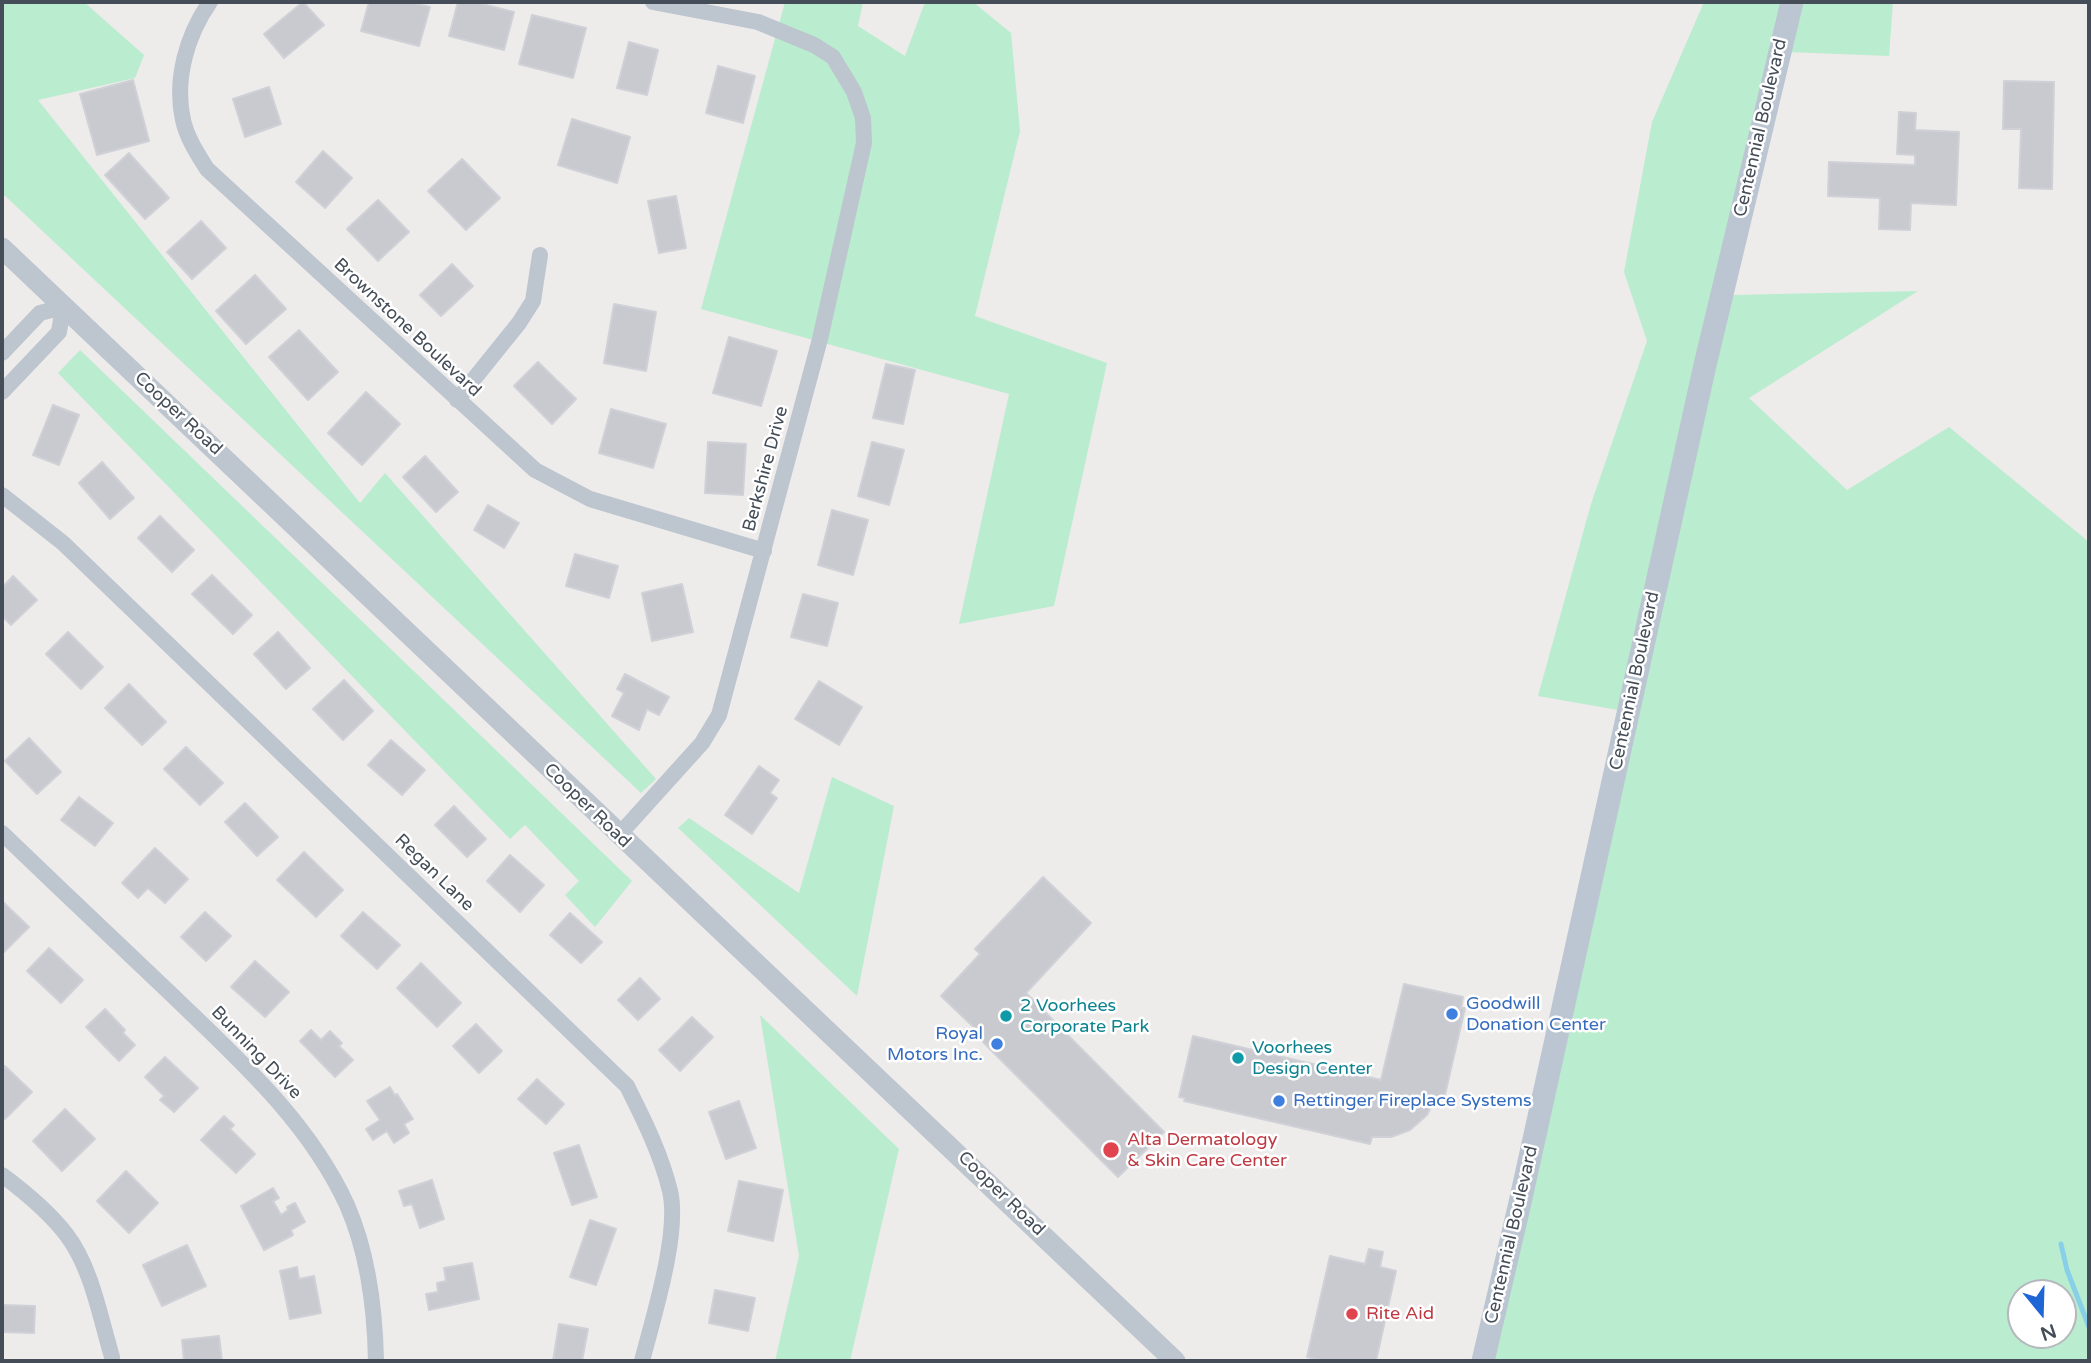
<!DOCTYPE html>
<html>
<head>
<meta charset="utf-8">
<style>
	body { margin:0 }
	#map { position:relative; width:2091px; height:1363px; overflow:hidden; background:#eeebeb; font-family:"Varela Round",sans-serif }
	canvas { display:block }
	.frame { position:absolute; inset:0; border:4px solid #454e58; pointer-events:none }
	.north { position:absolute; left:2007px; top:1279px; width:70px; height:70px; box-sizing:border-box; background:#fff; border:2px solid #b5b8bc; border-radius:50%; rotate:161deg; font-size:19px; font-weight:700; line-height:28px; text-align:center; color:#454e58 }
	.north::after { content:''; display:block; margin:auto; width:24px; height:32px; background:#1e66d5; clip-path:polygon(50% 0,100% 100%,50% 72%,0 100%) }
</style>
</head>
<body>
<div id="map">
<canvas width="2091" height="1363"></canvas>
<div class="frame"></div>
<div class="north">N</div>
</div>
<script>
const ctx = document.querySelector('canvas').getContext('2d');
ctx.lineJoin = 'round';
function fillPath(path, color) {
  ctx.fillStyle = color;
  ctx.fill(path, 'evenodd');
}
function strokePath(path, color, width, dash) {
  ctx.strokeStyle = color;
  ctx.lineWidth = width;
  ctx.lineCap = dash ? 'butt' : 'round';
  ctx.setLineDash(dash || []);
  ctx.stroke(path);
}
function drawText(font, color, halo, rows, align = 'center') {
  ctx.font = font + ' "Varela Round",sans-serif';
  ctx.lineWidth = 5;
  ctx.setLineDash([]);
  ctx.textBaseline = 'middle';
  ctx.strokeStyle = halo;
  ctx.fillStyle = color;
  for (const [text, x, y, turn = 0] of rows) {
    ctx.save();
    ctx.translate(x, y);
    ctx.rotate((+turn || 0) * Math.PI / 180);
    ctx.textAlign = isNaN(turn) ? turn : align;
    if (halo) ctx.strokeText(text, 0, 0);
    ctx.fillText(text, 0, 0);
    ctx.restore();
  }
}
const green = new Path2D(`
	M2,2H84L144,55L135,78L38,100L360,503L385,473L656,779L641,793L2,193Z
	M785,2H863L858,26L905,56L925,2H973L1011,33L1020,131L975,316L1107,363L1054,606L959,624L1009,394L701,309Z
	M1704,2H1893L1889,56L1788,52L1732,295L1918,291L1749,398L1847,490L1949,427L2089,542V1361H1483L1635,713L1538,696L1591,504L1647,341L1624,272L1652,122ZM2021,1293H2063V1335H2021Z
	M80,350L632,881L595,927L565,895L579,881L525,825L510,839L58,373Z
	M832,777L894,806L857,996L678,828L689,818L799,893Z
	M760,1015L899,1149L850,1361H775L799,1256Z`);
const stream = new Path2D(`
	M2061,1244L2067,1270L2089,1327`);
const building = new Path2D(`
	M303,2L324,25L284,58L264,34Z
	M369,2H409L430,7L419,46L361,31Z
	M458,2H474L514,12L504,50L449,36Z
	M532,15L586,28L573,78L519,64Z
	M629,42L658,50L647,95L617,88Z
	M718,66L755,76L743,123L706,113Z
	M133,80L149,141L97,155L80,94Z
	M2004,81L2054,82L2052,189L2019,188L2021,129H2003Z
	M269,87L281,124L245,137L233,99Z
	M1899,112L1916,113L1915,130L1959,132L1956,205L1911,203L1910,230L1879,229L1880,198L1828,196L1829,162L1915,165V155L1897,154Z
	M572,119L630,137L617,183L558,165Z
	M323,151L352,178L325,208L296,182Z
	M129,153L169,198L145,219L105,175Z
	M462,159L500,198L466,230L428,191Z
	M676,196L686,248L659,253L648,201Z
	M378,200L409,232L378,261L347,229Z
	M201,221L226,248L192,279L167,252Z
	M452,264L473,286L441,316L420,295Z
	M255,275L286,309L246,344L216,311Z
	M614,304L656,312L646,371L604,363Z
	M299,330L338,372L308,400L269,357Z
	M729,337L777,351L761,406L713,393Z
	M538,362L576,399L552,424L514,386Z
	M886,364L915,370L903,424L873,418Z
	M366,392L400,424L362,465L328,433Z
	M53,405L79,415L59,465L33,455Z
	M611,409L666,424L653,468L599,453Z
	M708,442L746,444L743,495L705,493Z
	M872,442L904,450L889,505L858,496Z
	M425,456L458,492L436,512L403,477Z
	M102,462L134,498L110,519L79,483Z
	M488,505L519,523L504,548L474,530Z
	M832,510L868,520L853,575L818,565Z
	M160,516L194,550L172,572L138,538Z
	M575,554L618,566L609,598L566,586Z
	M212,575L252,615L233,634L192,594Z
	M13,576L37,600L11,625L2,616V588Z
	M682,584L693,632L652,641L642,593Z
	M803,594L838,603L827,646L791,637Z
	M68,632L103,667L81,689L46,654Z
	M278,632L310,668L286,689L254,654Z
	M625,674L669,697L659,715L647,709L639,730L612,716L624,693L617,689Z
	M344,680L373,711L343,740L313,709Z
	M819,681L862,707L839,745L795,719Z
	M129,684L166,722L142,745L105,708Z
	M29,738L61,772L37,794L5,761Z
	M391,740L425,770L402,795L368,765Z
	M186,747L223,783L200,805L164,769Z
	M759,766L779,780L770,793L777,798L752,834L725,815Z
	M79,797L113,823L95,846L61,820Z
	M245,803L278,837L257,856L225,822Z
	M454,806L486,839L467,857L435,825Z
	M155,848L188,879L165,903L148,888L138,898L122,883Z
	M304,852L343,890L316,917L277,880Z
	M510,855L544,885L520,912L487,881Z
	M1043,877L1091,923L1026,993L1164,1132L1118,1177L983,1042L984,1037L941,996L980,954L975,949Z
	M2,901L29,927L2,954Z
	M205,912L231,936L206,961L181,937Z
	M363,912L400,945L377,969L341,936Z
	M570,913L602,942L581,963L550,935Z
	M49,948L83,980L61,1003L27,971Z
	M255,961L289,992L265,1017L231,987Z
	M421,963L461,1003L437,1027L397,988Z
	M640,978L660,999L638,1020L618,1000Z
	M1404,984L1463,997L1461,1008H1465L1444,1099L1436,1097L1427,1115L1410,1130L1391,1137H1372L1370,1144L1184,1101L1185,1098L1179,1097L1193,1036L1381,1080Z
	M105,1009L125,1030L123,1033L135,1045L119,1061L86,1027Z
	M692,1017L713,1037L680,1071L659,1050Z
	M476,1024L502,1051L479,1073L453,1046Z
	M311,1030L321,1040L330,1031L342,1043L339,1046L353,1060L335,1077L300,1041Z
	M165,1057L198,1088L174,1112L160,1100L164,1096L145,1077Z
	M5,1066L32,1092L5,1119L2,1116V1069Z
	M537,1079L564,1104L546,1124L518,1099Z
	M390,1087L395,1096L397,1094L413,1119L404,1124L409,1133L394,1143L387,1131L373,1140L366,1129L380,1120L367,1101Z
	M739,1101L756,1148L726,1159L709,1112Z
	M65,1109L95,1139L62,1171L33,1141Z
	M224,1116L234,1125L230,1129L255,1154L236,1173L201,1140Z
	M579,1145L597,1197L572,1205L554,1153Z
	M126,1171L158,1203L129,1233L97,1201Z
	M432,1180L444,1219L420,1228L412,1204L404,1206L399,1191Z
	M739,1181L783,1190L773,1241L728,1231Z
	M273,1188L279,1198L273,1201L281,1215L288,1210L287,1207L295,1203L305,1222L291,1230L293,1235L264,1250L241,1206Z
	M590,1220L616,1229L596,1285L570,1277Z
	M187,1245L206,1286L162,1306L143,1265Z
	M1369,1249L1383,1252L1380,1267L1396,1271L1376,1361H1326L1307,1357L1330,1256L1365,1264Z
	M472,1263L479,1299L429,1310L426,1294L438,1292L437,1283L446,1281L444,1268Z
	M297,1267L299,1279L314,1276L321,1313L290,1319L280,1271Z
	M715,1290L755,1298L748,1331L709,1323Z
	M2,1305L35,1306L34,1333L2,1332Z
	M559,1324L588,1329L582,1361H553Z
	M219,1336L222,1361H184L182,1340Z`);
const minor = new Path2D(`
	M210,2C187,35 174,79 183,120C187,138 197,153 207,169L535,470L590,499L764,551
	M2,353L40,313L63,307L59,332L2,392
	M457,400L519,323L533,301L540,255
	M2,495L63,543L627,1086C644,1120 661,1154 670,1191C680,1233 653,1318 642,1361
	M2,833C58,887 115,941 171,994C237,1058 308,1120 347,1205C368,1253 375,1309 376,1361
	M618,836L702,743L719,715L820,339L864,143L863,118L854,92L833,57L814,45L758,22L653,2
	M2,1175C25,1192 48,1211 66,1234C92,1268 100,1317 112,1357`);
const tertiary = new Path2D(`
	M2,248L1175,1361`);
const secondary = new Path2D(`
	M1483,1361L1519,1207L1705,365L1792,2`);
const markers = [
	[1452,1014,7,"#3f7fe0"],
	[1006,1016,7,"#0f9aa8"],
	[997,1044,7,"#3f7fe0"],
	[1238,1058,7,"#0f9aa8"],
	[1279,1101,7,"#3f7fe0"],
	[1111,1150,9,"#e0444e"],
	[1352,1314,7,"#e0444e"]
];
const streetNames = [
	["Centennial Boulevard",1761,128,-77],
	["Brownstone Boulevard",407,328,43],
	["Cooper Road",178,414,43],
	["Berkshire Drive",766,469,-75],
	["Centennial Boulevard",1635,681,-78],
	["Cooper Road",587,806,44],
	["Regan Lane",434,873,44],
	["Bunning Drive",256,1053,46],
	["Cooper Road",1001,1194,44],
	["Centennial Boulevard",1512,1235,-77]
];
const shopNames = [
	["Goodwill",1466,1004],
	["Donation Center",1466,1025],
	["Royal",983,1034,"right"],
	["Motors Inc.",983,1055,"right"],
	["Rettinger Fireplace Systems",1293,1101]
];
const cultureNames = [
	["2 Voorhees",1020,1006],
	["Corporate Park",1020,1027],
	["Voorhees",1252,1048],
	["Design Center",1252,1069]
];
const healthNames = [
	["Alta Dermatology",1127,1140],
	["& Skin Care Center",1127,1161],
	["Rite Aid",1366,1314]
];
fillPath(green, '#baeccf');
strokePath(stream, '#88d0e8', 5);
fillPath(building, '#c8cad0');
strokePath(building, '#cfd1d7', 2);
strokePath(minor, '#bdc5ce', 16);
strokePath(tertiary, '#bdc5ce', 21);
strokePath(secondary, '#bcc6d2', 23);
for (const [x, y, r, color] of markers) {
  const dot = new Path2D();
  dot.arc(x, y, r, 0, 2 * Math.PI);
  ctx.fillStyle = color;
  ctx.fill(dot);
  strokePath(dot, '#fff', 2.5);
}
drawText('18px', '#454e58', '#fff', streetNames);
drawText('18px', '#366cbe', '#fff', shopNames, 'left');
drawText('18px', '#0d838f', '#fff', cultureNames, 'left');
drawText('18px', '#be3a42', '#fff', healthNames, 'left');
</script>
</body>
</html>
